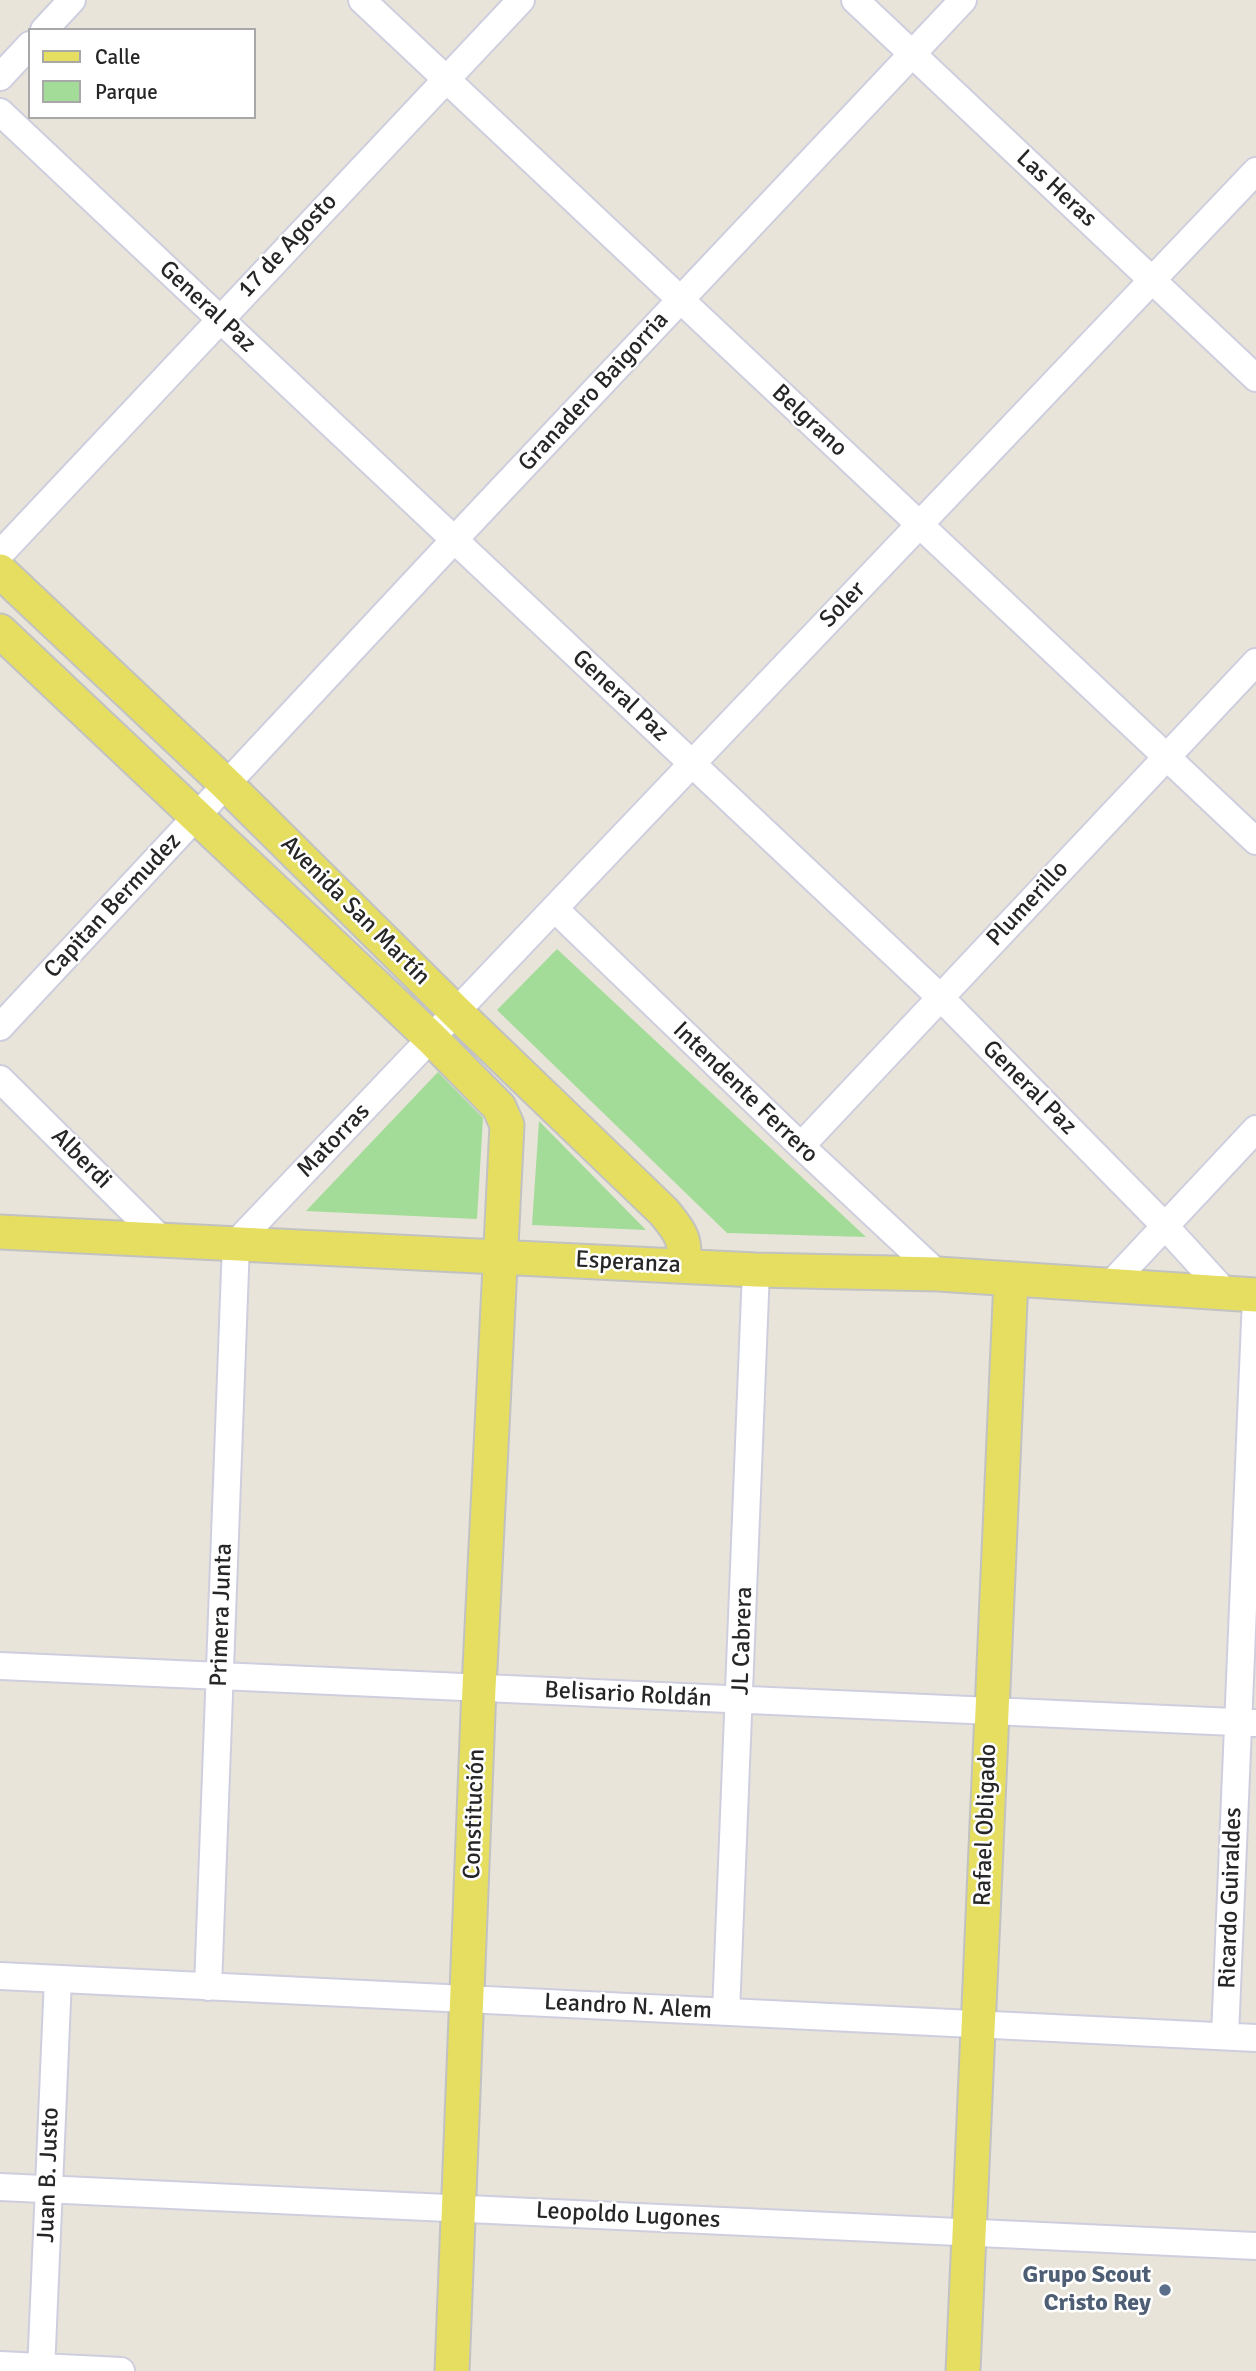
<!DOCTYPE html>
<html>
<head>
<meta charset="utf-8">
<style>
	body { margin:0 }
	#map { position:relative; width:1256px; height:2371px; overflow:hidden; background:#e8e4d9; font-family:Signika,sans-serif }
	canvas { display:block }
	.legend { position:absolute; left:28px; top:28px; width:228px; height:91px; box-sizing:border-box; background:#fff; border:2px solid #a8a8a8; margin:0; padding:9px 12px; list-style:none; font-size:21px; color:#262626 }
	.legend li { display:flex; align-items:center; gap:14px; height:35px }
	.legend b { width:35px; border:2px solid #a8a8a8 }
</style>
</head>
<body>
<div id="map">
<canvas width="1256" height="2371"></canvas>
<ul class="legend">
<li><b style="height:9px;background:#e5de61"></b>Calle</li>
<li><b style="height:19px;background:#a3dc98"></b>Parque</li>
</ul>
</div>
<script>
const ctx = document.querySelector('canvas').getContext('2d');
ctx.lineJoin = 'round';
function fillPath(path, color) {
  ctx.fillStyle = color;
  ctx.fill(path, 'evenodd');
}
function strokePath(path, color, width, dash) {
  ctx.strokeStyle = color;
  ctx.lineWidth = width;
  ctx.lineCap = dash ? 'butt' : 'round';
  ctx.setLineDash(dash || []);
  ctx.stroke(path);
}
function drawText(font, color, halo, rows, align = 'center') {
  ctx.font = font + ' Signika,sans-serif';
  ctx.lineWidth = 5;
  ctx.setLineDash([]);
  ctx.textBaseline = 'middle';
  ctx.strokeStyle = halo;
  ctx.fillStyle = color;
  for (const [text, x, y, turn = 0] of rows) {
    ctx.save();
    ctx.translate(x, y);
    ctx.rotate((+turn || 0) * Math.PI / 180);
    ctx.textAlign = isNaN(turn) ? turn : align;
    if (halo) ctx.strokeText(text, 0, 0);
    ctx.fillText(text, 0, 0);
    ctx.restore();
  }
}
const green = new Path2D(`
	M557,949L866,1237L727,1233L497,1010Z
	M438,1072L483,1118L477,1219L306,1211Z
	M539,1121L646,1230L532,1225Z`);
const minor = new Path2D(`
	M362,0L1256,841
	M855,0L1256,378
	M44,30L72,0
	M0,77L30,45
	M0,112L941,998L1164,1225L1226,1293
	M0,554L521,0
	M555,909L801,1146L938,1274
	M0,1027L454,540L963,0
	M0,1079L161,1239
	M801,1146L1256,662
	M1109,1286L1256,1129
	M0,1666L1256,1723
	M0,1976L1256,2038
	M208,1987L236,1243L1256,171
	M726,2012L756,1270
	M1225,2036L1256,1298
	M0,2187L1256,2246
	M0,2365L121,2371
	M41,2371L58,1979`);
const major = new Path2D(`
	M0,571L227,785L456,1012L664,1212C680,1232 687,1239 683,1266
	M0,631L431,1038L499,1107L507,1125L479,1688L452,2371
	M0,1232L756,1270L938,1274L1256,1295
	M963,2371L1011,1279`);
const markers = [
	[1165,2290,7,"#5c6f8a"]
];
const streetNames = [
	["Las Heras",1056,189,43],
	["17 de Agosto",288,246,-47],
	["General Paz",207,307,43],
	["Granadero Baigorria",594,392,-47],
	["Belgrano",809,421,43],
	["Soler",843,605,-46],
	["General Paz",620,696,43],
	["Plumerillo",1028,904,-47],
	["Capitan Bermudez",113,906,-47],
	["Avenida San Martín",355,911,45],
	["General Paz",1029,1088,45],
	["Intendente Ferrero",745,1093,44],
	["Matorras",334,1141,-46],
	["Alberdi",81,1159,45],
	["Esperanza",628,1263,3],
	["Primera Junta",222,1615,-88],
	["JL Cabrera",743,1641,-88],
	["Belisario Roldán",628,1695,3],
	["Constitución",475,1814,-88],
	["Rafael Obligado",986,1825,-88],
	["Ricardo Guiraldes",1231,1898,-88],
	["Leandro N. Alem",628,2007,3],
	["Juan B. Justo",49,2175,-88],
	["Leopoldo Lugones",628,2216,3]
];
const serviceNames = [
	["Grupo Scout",1151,2276],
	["Cristo Rey",1151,2304]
];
fillPath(green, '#a3dc98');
strokePath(minor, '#cecedf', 30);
strokePath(major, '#c2c2c2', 37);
strokePath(minor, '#fff', 26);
strokePath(major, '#e5de61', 33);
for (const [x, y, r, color] of markers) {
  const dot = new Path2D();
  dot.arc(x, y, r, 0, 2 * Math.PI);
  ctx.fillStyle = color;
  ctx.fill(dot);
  strokePath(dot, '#fff', 2.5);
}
drawText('24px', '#262626', '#fff', streetNames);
drawText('bold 24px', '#4e5e75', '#fff', serviceNames, 'right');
</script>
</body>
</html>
